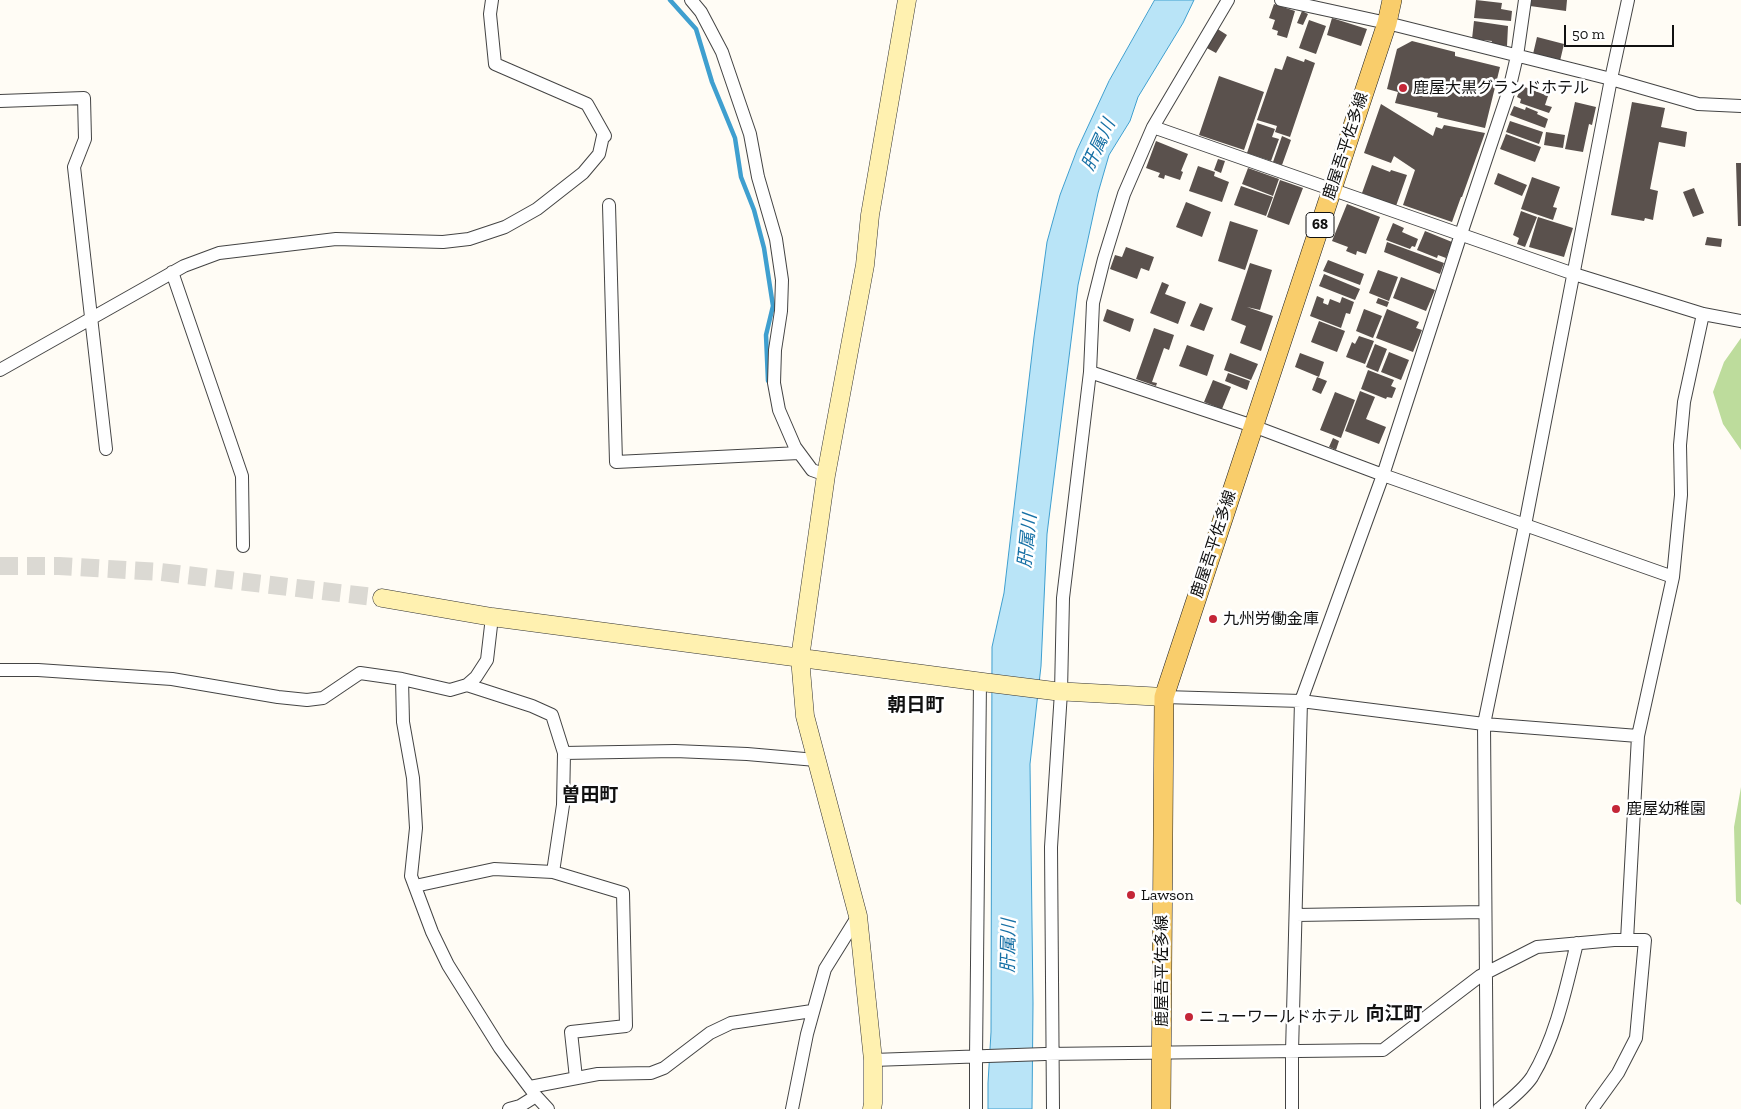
<!DOCTYPE html>
<html>
<head>
<meta charset="utf-8">
<style>
	body { margin:0 }
	#map { position:relative; width:1741px; height:1109px; overflow:hidden; background:#fffcf5; font-family:"Zilla Slab",serif }
	canvas { display:block }
	.scale { position:absolute; left:1564px; top:25px; width:110px; height:22px; box-sizing:border-box; border:2px solid #111; border-top:0; padding-left:6px; font-size:15px; line-height:18px; white-space:nowrap; color:#111; -webkit-text-stroke:4px #fff; paint-order:stroke }
</style>
</head>
<body>
<div id="map">
<canvas width="1741" height="1109"></canvas>
<div class="scale">50 m</div>
</div>
<script>
const ctx = document.querySelector('canvas').getContext('2d');
ctx.lineJoin = 'round';
function fillPath(path, color) {
  ctx.fillStyle = color;
  ctx.fill(path, 'evenodd');
}
function strokePath(path, color, width, dash) {
  ctx.strokeStyle = color;
  ctx.lineWidth = width;
  ctx.lineCap = dash ? 'butt' : 'round';
  ctx.setLineDash(dash || []);
  ctx.stroke(path);
}
function drawText(font, color, halo, rows, align = 'center') {
  ctx.font = font + ' "Zilla Slab","Noto Sans JP",serif';
  ctx.lineWidth = 5;
  ctx.setLineDash([]);
  ctx.textBaseline = 'middle';
  ctx.strokeStyle = halo;
  ctx.fillStyle = color;
  for (const [text, x, y, turn = 0] of rows) {
    ctx.save();
    ctx.translate(x, y);
    ctx.rotate((+turn || 0) * Math.PI / 180);
    ctx.textAlign = isNaN(turn) ? turn : align;
    if (halo) ctx.strokeText(text, 0, 0);
    ctx.fillText(text, 0, 0);
    ctx.restore();
  }
}
const forest = new Path2D(`
	M1741,338V450L1723,424L1713,392L1724,362Z
	M1741,787V905L1736,901L1734,827Z`);
const water = new Path2D(`
	M1155,0H1194L1183,23L1138,97L1130,121L1109,155L1098,193L1078,285L1047,534L1041,666L1030,764L1033,1003L1032,1109H988V1083L991,1032L992,647L1004,593L1034,337L1047,242L1060,195L1077,150L1109,81Z`);
const stream = new Path2D(`
	M670,0L696,29L712,82L735,138L741,177L754,210L764,248L773,306L766,335L768,381`);
const building = new Path2D(`
	M1476,0L1502,3L1501,9L1512,11L1511,21L1474,18Z
	M1531,0H1567L1566,11L1530,6Z
	M1274,4L1295,11L1287,38L1277,35L1278,31L1272,29L1275,20L1269,18Z
	M1302,11L1308,14L1303,25L1297,23Z
	M1332,18L1367,29L1361,46L1327,35Z
	M1309,20L1326,26L1316,54L1299,48Z
	M1474,21L1508,26L1507,46L1491,44L1492,41L1472,39Z
	M1216,28L1227,35L1216,53L1205,47Z
	M1537,37L1564,44L1560,61L1533,54Z
	M1412,41L1455,52V56L1500,67L1485,128L1437,117L1438,113L1395,103L1398,92L1387,89L1397,49Z
	M1287,56L1304,62L1305,59L1315,63L1290,137L1275,132L1277,126L1257,120L1275,68L1282,70Z
	M1219,76L1264,92L1244,150L1199,135Z
	M1522,86L1548,96L1545,105L1552,107L1549,113L1520,103L1521,99L1517,97Z
	M1575,102L1596,107L1592,125L1589,124L1583,152L1565,149Z
	M1632,102L1665,108L1661,127L1687,132L1685,147L1659,142L1650,189L1658,191L1653,220L1645,218L1644,221L1611,215Z
	M1381,104L1433,136L1436,127L1442,129L1444,125L1485,133L1462,197H1461L1452,222L1403,205L1415,170L1394,156L1391,163L1364,153Z
	M1514,106L1525,110L1526,107L1538,112L1537,114L1548,119L1545,128L1510,115Z
	M1510,121L1543,132L1539,144L1506,132Z
	M1257,123L1275,129L1272,137L1279,139L1271,161L1247,153Z
	M1546,132L1565,135L1563,148L1544,145Z
	M1506,134L1541,147L1535,162L1500,149Z
	M1282,136L1291,140L1282,165L1273,162Z
	M1156,141L1188,154L1181,171L1183,172L1180,180L1165,175L1164,179L1158,177L1160,173L1146,168Z
	M1218,159L1225,161L1221,173L1214,170Z
	M1736,163H1741V226H1738Z
	M1372,165L1390,172L1391,170L1407,175L1396,206L1362,193Z
	M1198,166L1215,172L1214,176L1229,182L1222,202L1189,191Z
	M1248,168L1279,179L1273,196L1242,184Z
	M1498,173L1527,185L1522,196L1494,184Z
	M1532,177L1560,187L1553,207L1557,208L1553,220L1521,209Z
	M1280,180L1303,188L1289,225L1267,217Z
	M1241,186L1273,197L1266,216L1234,205Z
	M1694,188L1704,213L1693,217L1683,192Z
	M1186,202L1211,212L1202,237L1176,227Z
	M1347,204L1380,217L1366,254L1357,251L1356,255L1346,251L1348,247L1332,241Z
	M1521,211L1537,217L1525,247L1517,244L1519,238L1513,235Z
	M1538,217L1573,228L1564,257L1529,247Z
	M1230,221L1258,230L1245,270L1218,261Z
	M1393,223L1404,228L1402,232L1418,239L1415,247L1412,246L1410,249L1386,240Z
	M1425,231L1452,242L1446,258L1438,255L1437,258L1417,250Z
	M1707,237L1722,239L1721,247L1705,245Z
	M1387,242L1444,263L1440,274L1384,252Z
	M1126,247L1154,257L1149,271L1141,268L1137,279L1110,269L1115,255L1122,257Z
	M1328,260L1364,274L1360,285L1323,271Z
	M1250,263L1272,270L1260,310L1247,307L1273,316L1261,351L1240,343L1246,326L1231,320Z
	M1378,270L1398,277L1389,301L1369,293Z
	M1324,274L1360,289L1355,300L1319,286Z
	M1401,277L1435,290L1426,311L1393,298Z
	M1162,282L1169,285L1165,294L1186,302L1178,324L1150,313Z
	M1317,296L1324,299L1323,303L1328,305L1330,299L1340,303L1342,297L1354,302L1350,314L1346,313L1341,328L1310,316Z
	M1378,298L1389,302L1387,307L1376,303Z
	M1200,303L1213,308L1204,331L1190,326Z
	M1107,309L1134,319L1130,332L1103,321Z
	M1364,309L1382,316L1373,338L1356,331Z
	M1387,309L1419,322L1416,328L1422,330L1413,352L1376,338Z
	M1319,321L1345,331L1337,352L1311,342Z
	M1154,328L1174,335L1169,350L1164,348L1152,382L1157,383L1156,386L1136,379Z
	M1359,336L1374,341L1365,364L1346,357L1352,342L1355,344Z
	M1375,344L1387,349L1378,372L1366,367Z
	M1187,345L1214,355L1207,376L1179,366Z
	M1389,352L1409,360L1401,380L1381,372Z
	M1230,353L1258,364L1251,380L1224,370Z
	M1300,353L1324,362L1319,377L1295,367Z
	M1368,370L1394,380L1391,386L1396,388L1392,398L1387,397L1386,399L1361,389Z
	M1228,373L1250,381L1247,390L1225,381Z
	M1317,377L1327,381L1321,394L1312,390Z
	M1213,380L1231,387L1222,409L1204,402Z
	M1360,391L1375,397L1366,419L1386,427L1379,444L1345,431Z
	M1335,392L1355,400L1341,438L1320,430Z
	M1333,438L1339,441L1336,450L1329,447Z`);
const secondaryTunnel = new Path2D(`
	M0,566H59L161,572L382,598`);
const street = new Path2D(`
	M691,0L701,12L722,52L750,134L758,177L776,239L782,280L781,311L775,350L774,383L779,410L795,447L812,470L826,475
	M1281,0L1387,23L1611,79L1698,104L1741,106
	M0,101L84,98L85,139L74,167L106,449
	M1153,127L1574,274L1703,314L1741,321
	M609,205L616,462L799,453
	M172,272L242,476L243,546
	M0,370L184,266L219,253L336,239L443,242L469,239L505,227L537,209L583,173L599,154L603,136H605L587,104L495,64L490,14L492,0
	M1090,372L1253,426L1383,475L1673,577
	M0,670H38L172,679L278,697L307,700L323,698L360,673L402,679L450,690L467,685L476,677L487,660L492,617
	M402,679L403,722L413,778L416,828L411,876L432,932L448,965L500,1048L536,1096L548,1109
	M467,685L532,706L552,715L564,753L563,805L553,872L623,893L626,1026L571,1032L576,1078
	M1164,697L1301,701L1484,724L1638,736
	M564,753L675,751L747,754L816,760
	M415,886L494,869L553,872
	M1296,915L1485,912
	M1627,940L1638,736L1673,577L1681,495L1680,445L1684,402L1703,314
	M873,1060L1045,1054L1383,1050L1480,976L1537,947L1614,940H1645L1636,1038L1618,1073L1592,1109
	M530,1087L598,1074L651,1073L664,1068L710,1033L731,1023L812,1011
	M509,1109L520,1106L536,1096
	M792,1109L807,1034L825,969L858,916
	M976,1109V1057L980,682
	M1053,1109L1051,847L1061,692L1063,598L1090,372L1093,303L1104,259L1124,194L1153,127L1228,0
	M1292,1109V1052L1301,701L1383,475L1461,234L1509,90L1517,56L1525,0
	M1487,1109L1484,724L1525,525L1611,79L1628,0
	M1499,1109C1510,1100 1524,1089 1532,1077C1556,1037 1566,988 1577,943`);
const secondary = new Path2D(`
	M382,598L492,617L990,683L1054,691L1164,697
	M872,1109L873,1103V1060L858,916L805,716L800,658L826,475L865,265L870,215L907,0`);
const primary = new Path2D(`
	M1161,1109L1164,697L1387,23L1392,0`);
const markers = [
	[1403,88,5,"#c42637"],
	[1213,619,5,"#c42637"],
	[1616,809,5,"#c42637"],
	[1131,895,5,"#c42637"],
	[1189,1017,5,"#c42637"]
];
const shields = [
	[1320,225,28]
];
const shieldNames = [
	["68",1320,225]
];
const poiNames = [
	["鹿屋大黒グランドホテル",1413,88],
	["九州労働金庫",1223,619],
	["鹿屋幼稚園",1626,809],
	["Lawson",1141,895],
	["ニューワールドホテル",1199,1017]
];
const streetNames = [
	["鹿屋吾平佐多線",1346,146,-72],
	["鹿屋吾平佐多線",1214,544,-72],
	["鹿屋吾平佐多線",1162,971,-90]
];
const waterNames = [
	["肝属川",1099,145,-65],
	["肝属川",1028,541,-84],
	["肝属川",1009,946,-89]
];
const quarterNames = [
	["朝日町",916,706],
	["曽田町",590,796],
	["向江町",1394,1015]
];
fillPath(forest, '#bddc9c');
fillPath(water, '#b9e4f7');
strokePath(water, '#3f9fcf', 1);
strokePath(stream, '#3f9fcf', 4.5);
fillPath(building, '#5a514d');
strokePath(secondaryTunnel, '#dbd9d3', 18, [18, 9]);
strokePath(street, '#444', 14);
strokePath(secondary, '#333', 19);
strokePath(primary, '#222', 20);
strokePath(street, '#fff', 12);
strokePath(secondary, '#fff1b0', 18);
strokePath(primary, '#f9cd6b', 19);
for (const [x, y, r, color] of markers) {
  const dot = new Path2D();
  dot.arc(x, y, r, 0, 2 * Math.PI);
  ctx.fillStyle = color;
  ctx.fill(dot);
  strokePath(dot, '#fff', 2);
}
for (const [x, y, w] of shields) {
  const box = new Path2D();
  box.roundRect(x - w / 2, y - 12.5, w, 25, 4);
  ctx.fillStyle = '#fff';
  ctx.fill(box);
  strokePath(box, '#111', 1);
}
drawText('bold 15px', '#111', null, shieldNames);
drawText('16px', '#111', '#fff', poiNames, 'left');
drawText('16px', '#111', '#fff', streetNames);
drawText('italic 18px', '#1771a6', '#fff', waterNames);
drawText('bold 19px', '#111', '#fff', quarterNames);
</script>
</body>
</html>
